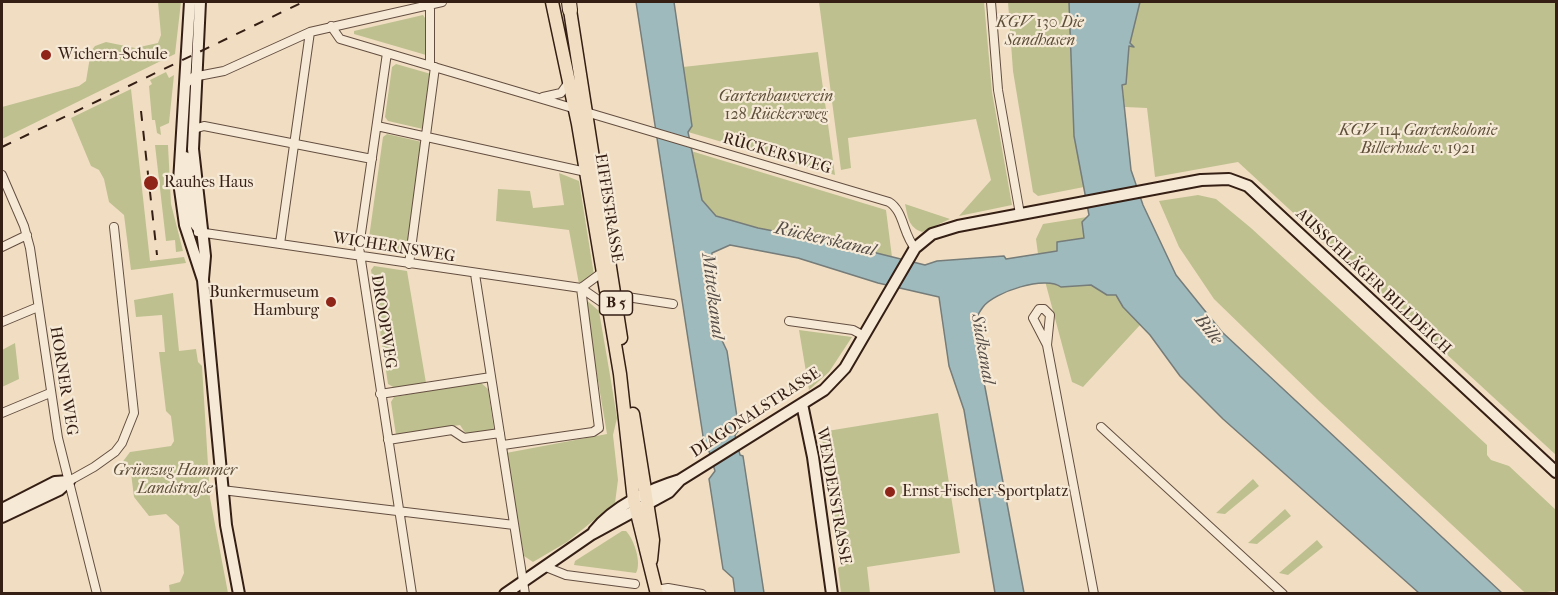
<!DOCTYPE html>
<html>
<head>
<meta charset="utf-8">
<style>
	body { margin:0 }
	#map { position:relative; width:1558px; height:595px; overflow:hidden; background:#f1dec2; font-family:"IM FELL French Canon",serif }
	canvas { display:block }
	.frame { position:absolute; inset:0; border:3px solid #351e14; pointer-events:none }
</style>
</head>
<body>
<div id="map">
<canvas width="1558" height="595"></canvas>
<div class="frame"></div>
</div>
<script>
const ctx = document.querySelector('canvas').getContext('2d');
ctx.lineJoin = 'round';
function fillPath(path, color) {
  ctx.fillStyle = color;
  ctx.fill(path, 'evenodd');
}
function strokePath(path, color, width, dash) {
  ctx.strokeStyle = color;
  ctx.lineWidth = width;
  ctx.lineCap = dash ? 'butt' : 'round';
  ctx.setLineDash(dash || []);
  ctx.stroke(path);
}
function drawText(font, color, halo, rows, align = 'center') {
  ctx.font = font + ' "IM FELL French Canon",serif';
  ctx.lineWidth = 4.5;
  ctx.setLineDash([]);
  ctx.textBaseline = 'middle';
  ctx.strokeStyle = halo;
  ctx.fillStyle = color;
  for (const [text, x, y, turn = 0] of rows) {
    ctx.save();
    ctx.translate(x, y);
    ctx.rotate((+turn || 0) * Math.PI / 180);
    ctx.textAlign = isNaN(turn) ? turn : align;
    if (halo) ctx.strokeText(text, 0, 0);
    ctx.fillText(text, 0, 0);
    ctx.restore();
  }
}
const green = new Path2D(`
	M158,2H181L175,54L2,139V107L79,86L86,81L91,51L95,46L106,42L135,48L158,43L161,35Z
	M819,2H984L992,92L1012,205L959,216L991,180L976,119L848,138L851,168L841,170Z
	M1008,2H1069L1074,136L1084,187L1038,196L1033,192L1013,71Z
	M1140,2H1556V455L1238,162L1155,177L1147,108L1125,107L1122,84H1126L1129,46L1134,47L1130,43Z
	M423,15L427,21L426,55L354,34V31Z
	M818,52L835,175L688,132L692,126L683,67Z
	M396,64L431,74L423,129L388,121L385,117L392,67Z
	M166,72L169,78L174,75L169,123L160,127L161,135L157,133L155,120H152L149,86L152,84L150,80Z
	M131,89L150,261L184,257L186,263L131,270L124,215L109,202L104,179L99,170L91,166L71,118Z
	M387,134L422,142L406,255L370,249L368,245L383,137Z
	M155,145H168L171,204L183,251L176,252L175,240L166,241Z
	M691,151L886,210L892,257L836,243L758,228L716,216L702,200Z
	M559,173L579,181L594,275L579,284L569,230L496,221L498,189L530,191L533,208L564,205Z
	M1198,195L1216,199L1251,228L1487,445V455L1491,460L1509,466L1556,510V591L1527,594L1523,591L1319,401L1214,299L1179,247L1159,201Z
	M905,204L950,219L922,232C908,227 908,217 905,204Z
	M1087,217L1084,238L1057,242L1058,251L1038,254L1036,239L1043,224Z
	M374,266L407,271L426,383L395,388L388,384L371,270Z
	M1045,281L1061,287L1091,285L1107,295H1115L1140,325L1083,387L1072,382Z
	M173,293L179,351L196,349L198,362L202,366L210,498L228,593H170L169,585L180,582L184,573L179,526L166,514L149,516L134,497L131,473L121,464L130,452L171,446L174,441L171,416L166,411L159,352H165L162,315L136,317L134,300Z
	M584,298L599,311L611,381L617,418L613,435L618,480L615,503L567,542L533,562L524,556L506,453L607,434Z
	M799,330L852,337L829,372L809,390Z
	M15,343L19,379L2,387V350Z
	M480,382L488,389L494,430L466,434L460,425L396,435L391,402L394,397Z
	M938,413L960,553L867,567L870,593H841L838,568L841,566L821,432Z
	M1253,479L1259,486L1225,514L1216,513Z
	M1285,509L1291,516L1257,544L1248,543Z
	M622,531H626C634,539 642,563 636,573L574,565L575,561Z
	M1317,540L1323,547L1288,575L1279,573Z`);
const water = new Path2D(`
	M636,2H674L692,126L688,132L702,200L716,216L758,228L836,243L925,265L937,261L1004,256L1006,259L1057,251V242L1084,238L1082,222L1089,215L1074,136L1069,2H1140L1130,43L1134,47L1129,46L1126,84L1122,85L1131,170L1143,205L1176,275L1222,332L1502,593H1419L1223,419L1180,376L1150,335L1123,307L1116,295H1107L1091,285L1061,287C1046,275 994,292 983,307C979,312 976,319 973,324L1024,593H995L964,410L949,366L939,297L878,283L798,258L730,245L712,253L708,286L712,319L727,351L739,430L735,435L740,455L743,456L764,593H735L733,578L723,569L709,479L715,471L709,451L705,449Z`);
const street = new Path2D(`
	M991,2L998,90L1020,214
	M331,26L340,39L889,202C904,211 903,235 915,248
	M387,53L359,247L412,594
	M430,65V4
	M185,85L193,77L224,71L310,32L442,2
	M543,97L561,93L569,82
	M377,126L586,172
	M194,129L204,126L372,159
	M2,175L24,226L30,248L58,438L97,594
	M198,232L581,288L607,306
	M280,244L310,32
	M2,247L27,235
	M409,264L435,67
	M475,274L525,594
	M581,288L604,271
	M614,295L673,304
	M1039,309H1044L1050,315L1047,345L1033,318Z
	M789,321L853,330L864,336
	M2,322L38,307
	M1047,345L1094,594
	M380,394L491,377
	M2,413L50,393
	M1101,427L1283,594
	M388,440L452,430L464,438L500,433
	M503,445L593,432L599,428L581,288
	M69,481L94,467L115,452L122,443L134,413L114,227
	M222,490L514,525
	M546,567L566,575L635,584
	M656,590L668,588L702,594`);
const secondary = new Path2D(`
	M190,2L179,182L185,225L203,280L226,525L239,594
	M200,2L193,149L205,256L203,279
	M185,157L192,220L202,233
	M802,404L813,457L832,594
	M2,509L55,482L69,481
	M2,517L59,490L69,481
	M594,531C614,506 650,489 680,480
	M505,594L592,534L669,492L680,480L824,390L845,368L915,248L932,234L958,226L1201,180L1229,179L1248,186L1556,472`);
const primary = new Path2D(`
	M552,2L578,124L620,374L634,501L657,594
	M570,10L621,338
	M633,414L653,540L651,560`);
const highway = new Path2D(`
	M569,2L570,10`);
const rail = new Path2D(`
	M141,111L157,255
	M2,147L303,2`);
const markers = [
	[46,55,6,"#8f2418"],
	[151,183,8,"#8f2418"],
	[331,302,6,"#8f2418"],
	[890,492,6,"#8f2418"]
];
const shields = [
	[616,303,33]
];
const shieldNames = [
	["B 5",616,303]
];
const parkNames = [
	["KGV 130 Die",1040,23],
	["Sandhasen",1040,41],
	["Gartenbauverein",776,97],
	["128 Rückersweg",776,115],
	["KGV 114 Gartenkolonie",1418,131],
	["Billerhude v. 1921",1418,149],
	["Grünzug Hammer",175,471],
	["Landstraße",175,489]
];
const poiNames = [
	["Wichern-Schule",58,55],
	["Rauhes Haus",164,183],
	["Bunkermuseum",319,293,"right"],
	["Hamburg",319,311,"right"],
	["Ernst-Fischer-Sportplatz",902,492]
];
const streetNames = [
	["RÜCKERSWEG",777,154,16],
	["EIFFESTRASSE",608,208,81],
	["WICHERNSWEG",394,248,9],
	["AUSSCHLÄGER BILLDEICH",1373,282,43],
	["DROOPWEG",383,322,81],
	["HORNER WEG",63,381,81],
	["DIAGONALSTRASSE",756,413,-33],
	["WENDENSTRASSE",833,496,80]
];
const waterNames = [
	["Rückerskanal",825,240,13],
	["Mittelkanal",712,296,83],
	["Bille",1208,330,52],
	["Südkanal",982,349,80]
];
fillPath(green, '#bec090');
fillPath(water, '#9fbabd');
strokePath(water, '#757c79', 1.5);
strokePath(street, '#644e40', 10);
strokePath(secondary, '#351e14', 14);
strokePath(primary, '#351e14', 15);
strokePath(highway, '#351e14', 16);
strokePath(street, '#f6ead7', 8);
strokePath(secondary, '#f6ead7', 10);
strokePath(primary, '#f1dec2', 12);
strokePath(highway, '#f1dec2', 14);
strokePath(rail, '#351e14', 2, [10, 10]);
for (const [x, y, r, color] of markers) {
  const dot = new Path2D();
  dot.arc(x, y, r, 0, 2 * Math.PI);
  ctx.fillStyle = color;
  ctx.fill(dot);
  strokePath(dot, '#f6ead7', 2);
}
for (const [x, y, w] of shields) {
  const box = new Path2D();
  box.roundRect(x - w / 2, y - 12, w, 24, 4.5);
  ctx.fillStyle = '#f6ead7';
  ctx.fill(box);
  strokePath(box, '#351e14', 1.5);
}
drawText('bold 15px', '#351e14', null, shieldNames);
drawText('italic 16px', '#5e4f39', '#f6ead7', parkNames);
drawText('16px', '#351e14', '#f6ead7', poiNames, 'left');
drawText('16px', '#351e14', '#f6ead7', streetNames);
drawText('italic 18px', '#554d47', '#f6ead7', waterNames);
</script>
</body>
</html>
